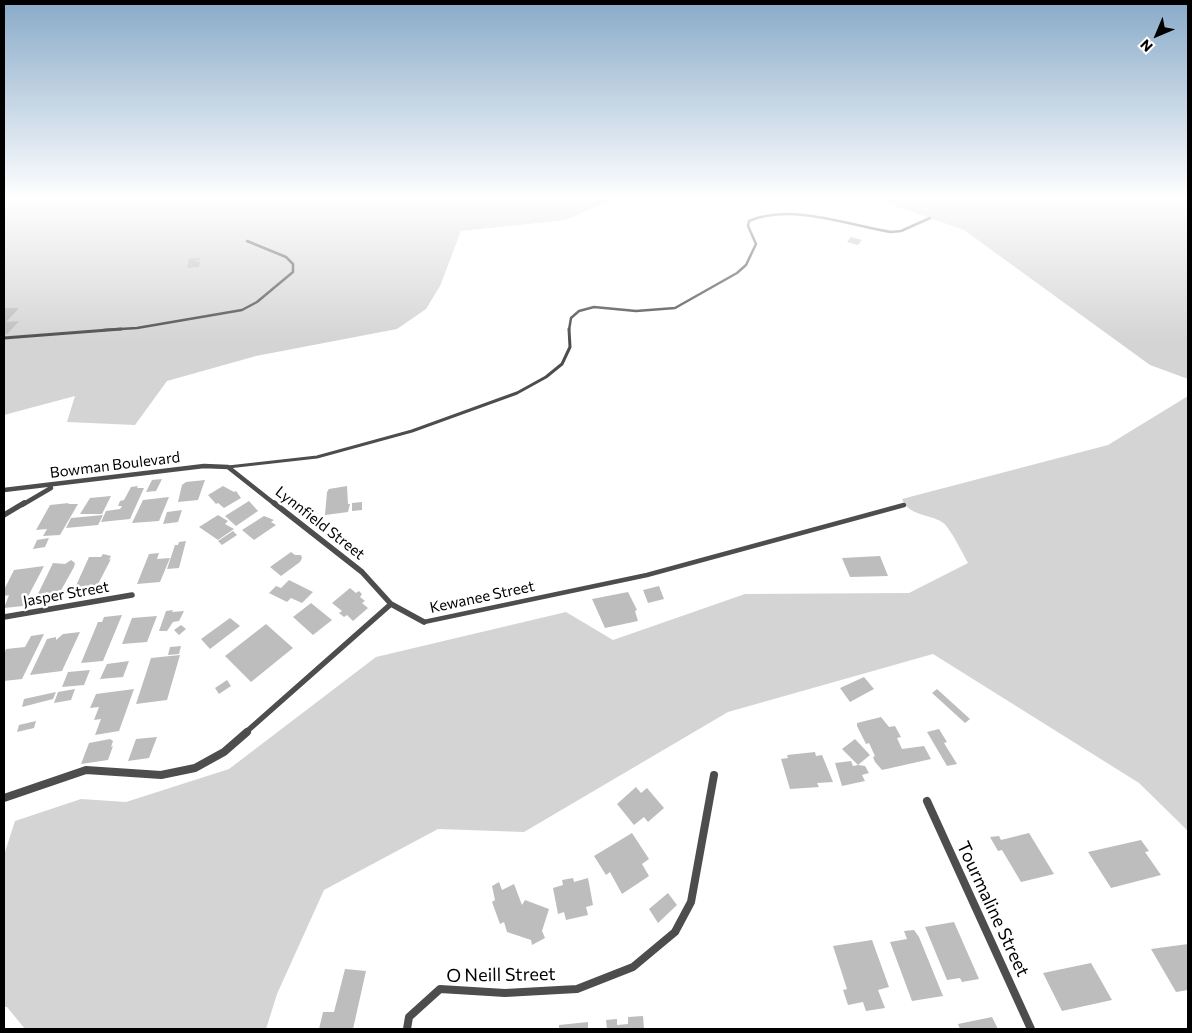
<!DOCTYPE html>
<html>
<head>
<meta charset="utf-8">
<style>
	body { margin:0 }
	#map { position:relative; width:1192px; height:1033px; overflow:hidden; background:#fff; font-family:Commissioner,sans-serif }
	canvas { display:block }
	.frame { position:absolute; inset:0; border:5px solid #000; pointer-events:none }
	.north { position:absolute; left:1132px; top:10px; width:50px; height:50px; -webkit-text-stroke:4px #fff; paint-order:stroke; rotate:225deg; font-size:14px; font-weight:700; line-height:20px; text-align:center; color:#000 }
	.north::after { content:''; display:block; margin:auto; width:18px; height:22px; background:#000; clip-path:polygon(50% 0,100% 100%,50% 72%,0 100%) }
</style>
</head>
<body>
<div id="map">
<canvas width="1192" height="1033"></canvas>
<div class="frame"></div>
<div class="north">N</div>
</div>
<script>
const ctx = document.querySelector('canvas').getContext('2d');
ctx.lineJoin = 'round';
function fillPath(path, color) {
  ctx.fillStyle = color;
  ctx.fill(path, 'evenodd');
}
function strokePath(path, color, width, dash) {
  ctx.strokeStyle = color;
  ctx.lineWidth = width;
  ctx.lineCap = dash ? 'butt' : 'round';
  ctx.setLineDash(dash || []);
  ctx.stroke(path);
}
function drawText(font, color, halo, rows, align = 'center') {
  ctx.font = font + ' Commissioner,sans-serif';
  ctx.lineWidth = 5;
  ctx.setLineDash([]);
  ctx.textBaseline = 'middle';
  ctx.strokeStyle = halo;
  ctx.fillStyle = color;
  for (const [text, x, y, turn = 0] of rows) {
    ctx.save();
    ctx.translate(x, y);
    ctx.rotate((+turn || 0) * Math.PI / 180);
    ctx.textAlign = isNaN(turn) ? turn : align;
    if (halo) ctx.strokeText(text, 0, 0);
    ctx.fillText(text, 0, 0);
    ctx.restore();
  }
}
const green = new Path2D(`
	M4,197H618L566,220L461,231L440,286L426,309L397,329L256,356L167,381L135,425L67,422L75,396L4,415Z
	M870,197H1188V379L1150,365L964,230Z
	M1188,396V831L1139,783L933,654L728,712L524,832L438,829L324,890L277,994L266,1029H25L7,1007H4V855L15,821L81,799L126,802L229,769L376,657L566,612L613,640L745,594L909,593L968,563C963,554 950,527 942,522C929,514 909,516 902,499L1108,445Z`);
const building = new Path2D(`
	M851,237L862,240L858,245L847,242Z
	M201,258L200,260L192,261L200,262L199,267L187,268L189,259Z
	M4,308H19L6,322L19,321L7,334H4Z
	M162,479L156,491L146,492L152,480Z
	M205,480L198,500L178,502L182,485L186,482Z
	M138,486L137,488H144L130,519L101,522L106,511L120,509L122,506H118L120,501L124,500L131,487Z
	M223,486L234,492L236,491L241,498L224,508L218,503L216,504L208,495Z
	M347,486L348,504H350L348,512L325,515L327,492L329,489Z
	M111,496L102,514H80L90,498Z
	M169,497L159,521L132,523L143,500Z
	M249,501L258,511L236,526L225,516Z
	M362,502V510L352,511V503Z
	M69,503L68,504H78L60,535L43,536L47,529L36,530L50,505Z
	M182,510L178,522L163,524L167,512Z
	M103,515L98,525L66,528L71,518Z
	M218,515L228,521L225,524L234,529L218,540L199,527Z
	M264,516L274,520L271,522L276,525L254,540L242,530Z
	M233,531L237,535L222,545L218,541Z
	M49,538L45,547L33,549L37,540Z
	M186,541L179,568L167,569L175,545H178L179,542Z
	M291,552L295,555H301L302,558L300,562L281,576L270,567Z
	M159,553L157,559L170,558L160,582L137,584L149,554Z
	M103,554L111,556L109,560L111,559L96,588L74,590L89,557H101Z
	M880,556L888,576L850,577L842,558Z
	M71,560L75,563L74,567L59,594L35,600L53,563L65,564Z
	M44,566L23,606L4,608L9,595L4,596V590L14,570Z
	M289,580L313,592L302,603L291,598L287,602L269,593L276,586L281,588Z
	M659,586L664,599L648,603L643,590Z
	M350,588L356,593L359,591L362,594L360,597L365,601L362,603L368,608L353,621L347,615L344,617L339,613L342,611L332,603Z
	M628,592L637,610L635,611L638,621L605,628L592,599Z
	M311,603L332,620L313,635L293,617Z
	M173,610L172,612L184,611L179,621L173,622L167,631H159L166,611Z
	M122,615L103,661L81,663L98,622H102L104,617Z
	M157,616L147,642L122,644L132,618Z
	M230,618L240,626L210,649L201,639Z
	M266,624L293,648L251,682L225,656Z
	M181,625L186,629L179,635L174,630Z
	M80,632L62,671L30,675L47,639L56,637V640L63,634Z
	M44,634L22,679L4,681V654L6,649L25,647L31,636Z
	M181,646L179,654L168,655L170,647Z
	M180,655L167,700L136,704L151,658Z
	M129,661L123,677L100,679L107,664Z
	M90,670L84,685L62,687L68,672Z
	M864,677L874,689L850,702L840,688Z
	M227,680L231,686L219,694L215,688Z
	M75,689L71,700L54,703L58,692Z
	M134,689L119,731L95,735L101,719L94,720L99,707L90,708L96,694Z
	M937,689L970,719L965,723L932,693Z
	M56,692L53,699L22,707L24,699Z
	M881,717L889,727L895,726L901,737L897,738L902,749L924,746L931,759L882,770L875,762L873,757L875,756L869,743L866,744L857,726V723Z
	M36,721L34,728L17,732L19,725Z
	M939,729L947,742L944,743L957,764L947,766L927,732Z
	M157,737L149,758L128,761L136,739Z
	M110,739L113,741L111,747L113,746L108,760L81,764L89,743Z
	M855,739L870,755L858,765L865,766L869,773L862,775L865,781L842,786L835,763L851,761L853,766L858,765L842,749Z
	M815,752L816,756L822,755L833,782L817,783L819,787L790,789L781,759L788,758L787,755Z
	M636,787L641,793L647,788L664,808L648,822L644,817L634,825L617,804Z
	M632,833L649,859L642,864L649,876L622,894L610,872L606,875L594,856Z
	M1029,833L1054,874L1021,882L1002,850L998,851L990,837L999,836L1001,840Z
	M1141,840L1149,851L1145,852L1161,875L1111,888L1088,852Z
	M573,878L574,882L588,878L593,905L586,907L588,915L566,920L564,912L558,914L553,888L563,885L562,880Z
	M499,882L502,890L514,884L522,905L525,900L549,909L542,931L545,938L532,945L531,940L507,932L504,922L500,924L492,902L495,900L492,886Z
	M668,893L677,905L658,923L649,909Z
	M954,922L979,979L962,982L960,978L947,980L925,927Z
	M914,930L919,937L943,996L912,1001L890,942L907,939L904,931Z
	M872,940L889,987L878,990L885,1008L866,1011L863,1002L848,1005L843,990L847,989L833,946Z
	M1188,944V990L1176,992L1151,949Z
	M1091,963L1112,1000L1062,1011L1043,973Z
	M345,969L366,971L353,1029H319L323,1012H334Z
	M643,1016L644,1029H607L606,1020L617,1019V1025L628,1024V1017Z
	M992,1017L998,1029H960L958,1024Z
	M588,1022V1029H559V1025Z`);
const laneFar2 = new Path2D(`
	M104,330L137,328L242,310L257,302L293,272V264L286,257L247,241
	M569,330L571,318L579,311L594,307L636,311L675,308L737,273L746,265L756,244L748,226L749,221C792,203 847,225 891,232L901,231L930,218`);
const laneFar1 = new Path2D(`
	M4,338L121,329
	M228,467L317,457L412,431L517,393L546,377L562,364L570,347L569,329`);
const lane = new Path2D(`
	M424,622L647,575L904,505`);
const streetFar2 = new Path2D(`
	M4,490L204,466L228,467L276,505
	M22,505L51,488`);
const streetFar1 = new Path2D(`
	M274,503L362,572L391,604
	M4,515L24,503
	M4,617L132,595
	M245,733L391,604L424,622`);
const street = new Path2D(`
	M4,798L86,770L161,775L195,768L224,752L247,732
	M927,801L1031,1029
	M407,1029L409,1017L440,989L505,993L577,989L633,967L675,932L691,902L714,775`);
const streetNames = [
	["Bowman Boulevard",115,465,-7],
	["Lynnfield Street",320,523,38],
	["Jasper Street",66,594,-10],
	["Kewanee Street",482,597,-12]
];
const nearStreetnames = [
	["Tourmaline Street",993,909,65],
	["O Neill Street",501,975,-1]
];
fillPath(green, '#d4d4d4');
fillPath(building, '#bdbdbd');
strokePath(laneFar2, '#4d4d4d', 2.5);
strokePath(laneFar1, '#4d4d4d', 3);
strokePath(lane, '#4d4d4d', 4.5);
strokePath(streetFar2, '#4d4d4d', 4.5);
strokePath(streetFar1, '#4d4d4d', 5.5);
strokePath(street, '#4d4d4d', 8);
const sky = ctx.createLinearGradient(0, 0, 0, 342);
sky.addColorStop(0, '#89aac9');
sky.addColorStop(0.58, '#fff');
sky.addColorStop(1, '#ffffff00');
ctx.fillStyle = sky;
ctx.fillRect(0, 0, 1192, 342);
drawText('15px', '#000', '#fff', streetNames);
drawText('18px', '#000', '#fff', nearStreetnames);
</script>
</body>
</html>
